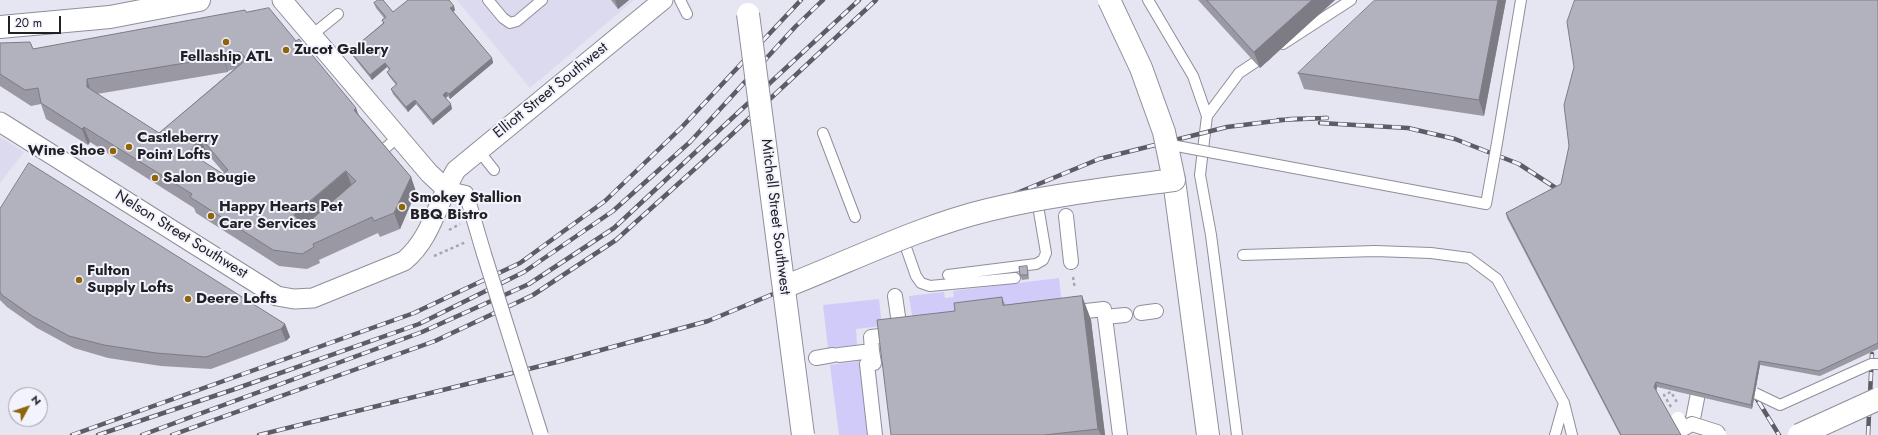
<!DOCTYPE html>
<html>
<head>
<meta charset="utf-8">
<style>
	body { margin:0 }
	#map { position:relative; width:1878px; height:435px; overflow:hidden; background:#e6e5f2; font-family:Jost,sans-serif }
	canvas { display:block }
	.north { position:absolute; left:8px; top:387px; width:40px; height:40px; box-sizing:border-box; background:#f3f3fd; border:1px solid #9f9fa7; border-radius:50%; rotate:50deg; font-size:11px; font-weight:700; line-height:16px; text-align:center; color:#212025 }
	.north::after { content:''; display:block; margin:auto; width:14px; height:18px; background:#8e650a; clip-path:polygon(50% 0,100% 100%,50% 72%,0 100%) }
	.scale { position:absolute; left:8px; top:16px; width:53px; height:18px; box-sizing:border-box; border:2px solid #212025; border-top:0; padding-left:5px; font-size:12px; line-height:14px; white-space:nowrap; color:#212025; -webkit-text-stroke:3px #f3f3fd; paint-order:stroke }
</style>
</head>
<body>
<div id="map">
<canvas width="1878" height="435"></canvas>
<div class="north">N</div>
<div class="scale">20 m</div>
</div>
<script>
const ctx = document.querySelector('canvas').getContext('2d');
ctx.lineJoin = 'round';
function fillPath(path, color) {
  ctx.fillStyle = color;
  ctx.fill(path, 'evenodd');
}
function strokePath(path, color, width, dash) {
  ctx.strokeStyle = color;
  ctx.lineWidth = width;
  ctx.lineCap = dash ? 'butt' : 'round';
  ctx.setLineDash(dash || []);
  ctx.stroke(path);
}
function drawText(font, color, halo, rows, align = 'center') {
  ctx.font = font + ' Jost,sans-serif';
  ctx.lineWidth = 4;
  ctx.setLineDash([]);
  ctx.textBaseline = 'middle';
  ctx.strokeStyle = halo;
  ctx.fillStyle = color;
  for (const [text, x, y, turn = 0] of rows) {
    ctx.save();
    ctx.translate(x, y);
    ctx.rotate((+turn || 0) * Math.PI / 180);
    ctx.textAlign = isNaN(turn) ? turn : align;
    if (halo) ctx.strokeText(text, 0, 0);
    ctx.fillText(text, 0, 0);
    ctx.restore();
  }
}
const built = new Path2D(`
	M457,0H634L530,88Z
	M0,137L24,152L0,183Z`);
const green = new Path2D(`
	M1059,278L1062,305L913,322L909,296L944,292L945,298L954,297L953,291Z
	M879,299L882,326L856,329L857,345L828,348L823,305Z
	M859,361L868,435H839L830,365Z`);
const path = new Path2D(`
	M449,230L460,224
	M434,256L466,242
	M1073,277L1075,289
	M1671,407L1664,395L1671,392L1678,404`);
const service = new Path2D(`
	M488,0L503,18L510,23L517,21L542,0
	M680,0L687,14
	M1148,0L1193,76L1207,116L1200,175L1211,235L1237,435
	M312,35L338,14
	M1283,44L1351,0
	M1207,116L1239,73L1266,55
	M823,133L855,217
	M1497,143L1521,0
	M382,151L398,137
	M479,151L494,170
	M903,239L916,276L921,283L930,286L1015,278
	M1243,255L1375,251L1431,253L1469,258L1497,279L1564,403L1572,435
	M948,275L1036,264L1043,260L1046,253L1037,200
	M1555,435L1564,403`);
const pedestrian = new Path2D(`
	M445,188L466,193L484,254
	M1066,216L1071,262
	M895,296L900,330L906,329
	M1076,304L1077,312L1104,309L1105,317
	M1141,313L1156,311
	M872,351L874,363L867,364L875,435
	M839,355L872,351L871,337L898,334
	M816,358L833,355
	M1692,424L1701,378
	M1120,435L1105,317L1125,315`);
const minor = new Path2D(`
	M282,0L429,173L445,188
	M0,122L277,296L294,299L313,298L404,261C432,238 438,200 456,170L663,0`);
const tertiary = new Path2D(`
	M0,27L110,17L199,0`);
const secondary = new Path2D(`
	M1174,180L1208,435`);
const rail = new Path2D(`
	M1320,123L1408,128L1455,139L1519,164L1565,194
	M1749,386L1779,435
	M72,435L414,313L520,263L605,201L681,128L801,0
	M98,435L235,389L419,324L524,272L613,211L690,142L795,27L823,0
	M142,435L422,332L529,284L614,228L859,0
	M172,435L435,341L533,295L616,240L698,166L876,0
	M259,435L557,362L708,321L1099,159L1227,127L1291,119L1327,118L1278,120
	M1868,435L1872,354`);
const serviceBridge = new Path2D(`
	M1166,144L1486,204L1497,143
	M1755,393L1780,405L1871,364H1878`);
const pedestrianBridge = new Path2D(`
	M484,254L541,435
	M1678,419L1683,429L1692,424L1717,432L1719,435`);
const tertiaryBridge = new Path2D(`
	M1799,435L1878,399`);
const secondaryBridge = new Path2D(`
	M748,14L803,435
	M784,287C851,261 918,227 988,210C1049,195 1112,188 1174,180L1164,132L1141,68L1109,0`);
const wall = new Path2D(`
	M611,0H629L618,9Z
	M1198,0H1335L1260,68Z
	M1506,0L1484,116L1304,89L1298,73Z
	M1878,0V349L1820,376L1760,365L1752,409L1657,387L1656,391L1681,435H1620L1507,218L1506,213L1561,184L1569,146L1574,67Z
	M374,3L393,12L455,10L453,12L492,58L493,63L450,99L448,96L446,98L452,109L433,125L416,104L408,112L393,94L391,89L396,85L389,76L387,72L389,70L387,67L372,80L352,55L350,51L383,23L382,20L384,18L376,8Z
	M246,12L359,115L411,177L416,192L400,229L380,237L378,233L319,260L320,263L307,269L279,266L196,213L194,208L90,142L88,145L46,119L41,104L31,106L0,86V43L33,49ZM234,69L159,133L97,94L228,72V71ZM206,152L224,173L223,174L201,160Z
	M0,209L285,324L290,337L286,341L211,369L161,366L108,358L74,348L37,328L7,307L0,300Z
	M1028,271L1029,279L1022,280L1020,275Z
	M1082,296L1091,320L1105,435H891L955,311L1002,297L1005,305Z`);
const shadedWall = new Path2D(`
	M615,0H629L618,9Z
	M1312,0H1335L1260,68L1254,52Z
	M1498,0H1506L1484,116L1479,100Z
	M454,6L455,10L452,13L450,8Z
	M222,55L228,71V72L222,57Z
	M492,58L493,63L450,99L449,94Z
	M385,63L387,67L372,80L370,75Z
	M87,79L92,95L87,87Z
	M446,92L448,96L444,99L443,95Z
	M415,100L416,104L408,112L406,107Z
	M451,104L452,109L433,125L432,120Z
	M356,108L362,124L354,110Z
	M84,127L90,142L88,145L82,129Z
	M200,137L206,152L196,169L190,153Z
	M346,171L352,186L300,231L294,215Z
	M411,177L416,192L400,229L394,213Z
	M1082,296L1091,320L1105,435H1101L1098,429Z
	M285,324L290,337L286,341L281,329Z
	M1759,361L1760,365L1752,409L1751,405Z
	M1656,382L1657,387L1656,392L1654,387Z`);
const building = new Path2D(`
	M378,0H383L393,12L408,0H449L454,6L450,8L492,58L449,94L446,92L443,95L451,104L432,120L415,100L406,107L391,89L397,84L387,72L390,69L385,63L370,75L350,51L384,23L382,20L386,17L374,3Z
	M1207,0H1312L1254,52Z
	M1375,0H1498L1479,100L1298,73Z
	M1575,0H1878V343L1819,371L1759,361L1751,405L1656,382L1654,387L1681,435H1621L1506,213L1561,184L1569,146L1564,105L1574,67L1567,22Z
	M269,8L296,41L299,39L356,108L354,110L411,177L394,213L374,221L372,217L313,244L314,247L302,254L273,250L190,197L192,194L84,127L82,129L41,103L38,88L25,90L0,74V43L30,42L33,49L245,10L246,12ZM240,52L247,59L159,133L87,87V79L222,57V55ZM200,137L228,170L223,174L190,153ZM346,171L356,181L304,226L294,215Z
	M29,163L285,324L281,329L206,357L156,353L104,345L69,336L32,316L2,295L0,292V209Z
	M1027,266L1028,275H1020L1019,267Z
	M1082,296L1098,429L1044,435H891L877,320L955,311L954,303L1002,297L1003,305Z`);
const markers = [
	[226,42,4,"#8e650a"],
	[286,50,4,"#8e650a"],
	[129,147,4,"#8e650a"],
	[113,151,4,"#8e650a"],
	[155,178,4,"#8e650a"],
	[402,207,4,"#8e650a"],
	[211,216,4,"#8e650a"],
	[79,280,4,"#8e650a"],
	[188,299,4,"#8e650a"]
];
const poiNames = [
	["Zucot Gallery",294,50],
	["Fellaship ATL",226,57,"center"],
	["Castleberry",137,138],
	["Point Lofts",137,155],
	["Wine Shoe",105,151,"right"],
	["Salon Bougie",163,178],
	["Smokey Stallion",410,198],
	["BBQ Bistro",410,215],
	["Happy Hearts Pet",219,207],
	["Care Services",219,224],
	["Fulton",87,271],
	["Supply Lofts",87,288],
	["Deere Lofts",196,299]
];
const streetNames = [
	["Elliott Street Southwest",551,91,-39],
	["Mitchell Street Southwest",775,217,83],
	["Nelson Street Southwest",181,235,32]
];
fillPath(built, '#dcdaef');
fillPath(green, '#d0cbf8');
strokePath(service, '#8f8e9a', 12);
strokePath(pedestrian, '#8f8e9a', 16);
strokePath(minor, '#8f8e9a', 21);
strokePath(tertiary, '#8f8e9a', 24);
strokePath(secondary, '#8f8e9a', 24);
strokePath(path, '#a6a5b0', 2.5, [3, 3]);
strokePath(service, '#fff', 10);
strokePath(pedestrian, '#fff', 14);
strokePath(minor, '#fff', 19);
strokePath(tertiary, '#fff', 22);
strokePath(secondary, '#fff', 22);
strokePath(rail, '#5d5c64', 4.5);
strokePath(rail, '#f3f3fd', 3, [9]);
strokePath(serviceBridge, '#8f8e9a', 12, []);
strokePath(pedestrianBridge, '#8f8e9a', 16, []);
strokePath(tertiaryBridge, '#8f8e9a', 24, []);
strokePath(secondaryBridge, '#8f8e9a', 24, []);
strokePath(serviceBridge, '#fff', 10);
strokePath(pedestrianBridge, '#fff', 14);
strokePath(tertiaryBridge, '#fff', 22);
strokePath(secondaryBridge, '#fff', 22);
fillPath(wall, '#9998a3');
fillPath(shadedWall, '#7d7c85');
fillPath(building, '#b2b1be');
strokePath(building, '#7d7c85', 1);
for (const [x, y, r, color] of markers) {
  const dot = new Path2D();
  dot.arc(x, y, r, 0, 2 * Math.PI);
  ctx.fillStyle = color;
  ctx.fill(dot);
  strokePath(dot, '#f3f3fd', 1.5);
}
drawText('bold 15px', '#212025', '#f3f3fd', poiNames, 'left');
drawText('15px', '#212025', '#f3f3fd', streetNames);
</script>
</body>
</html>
